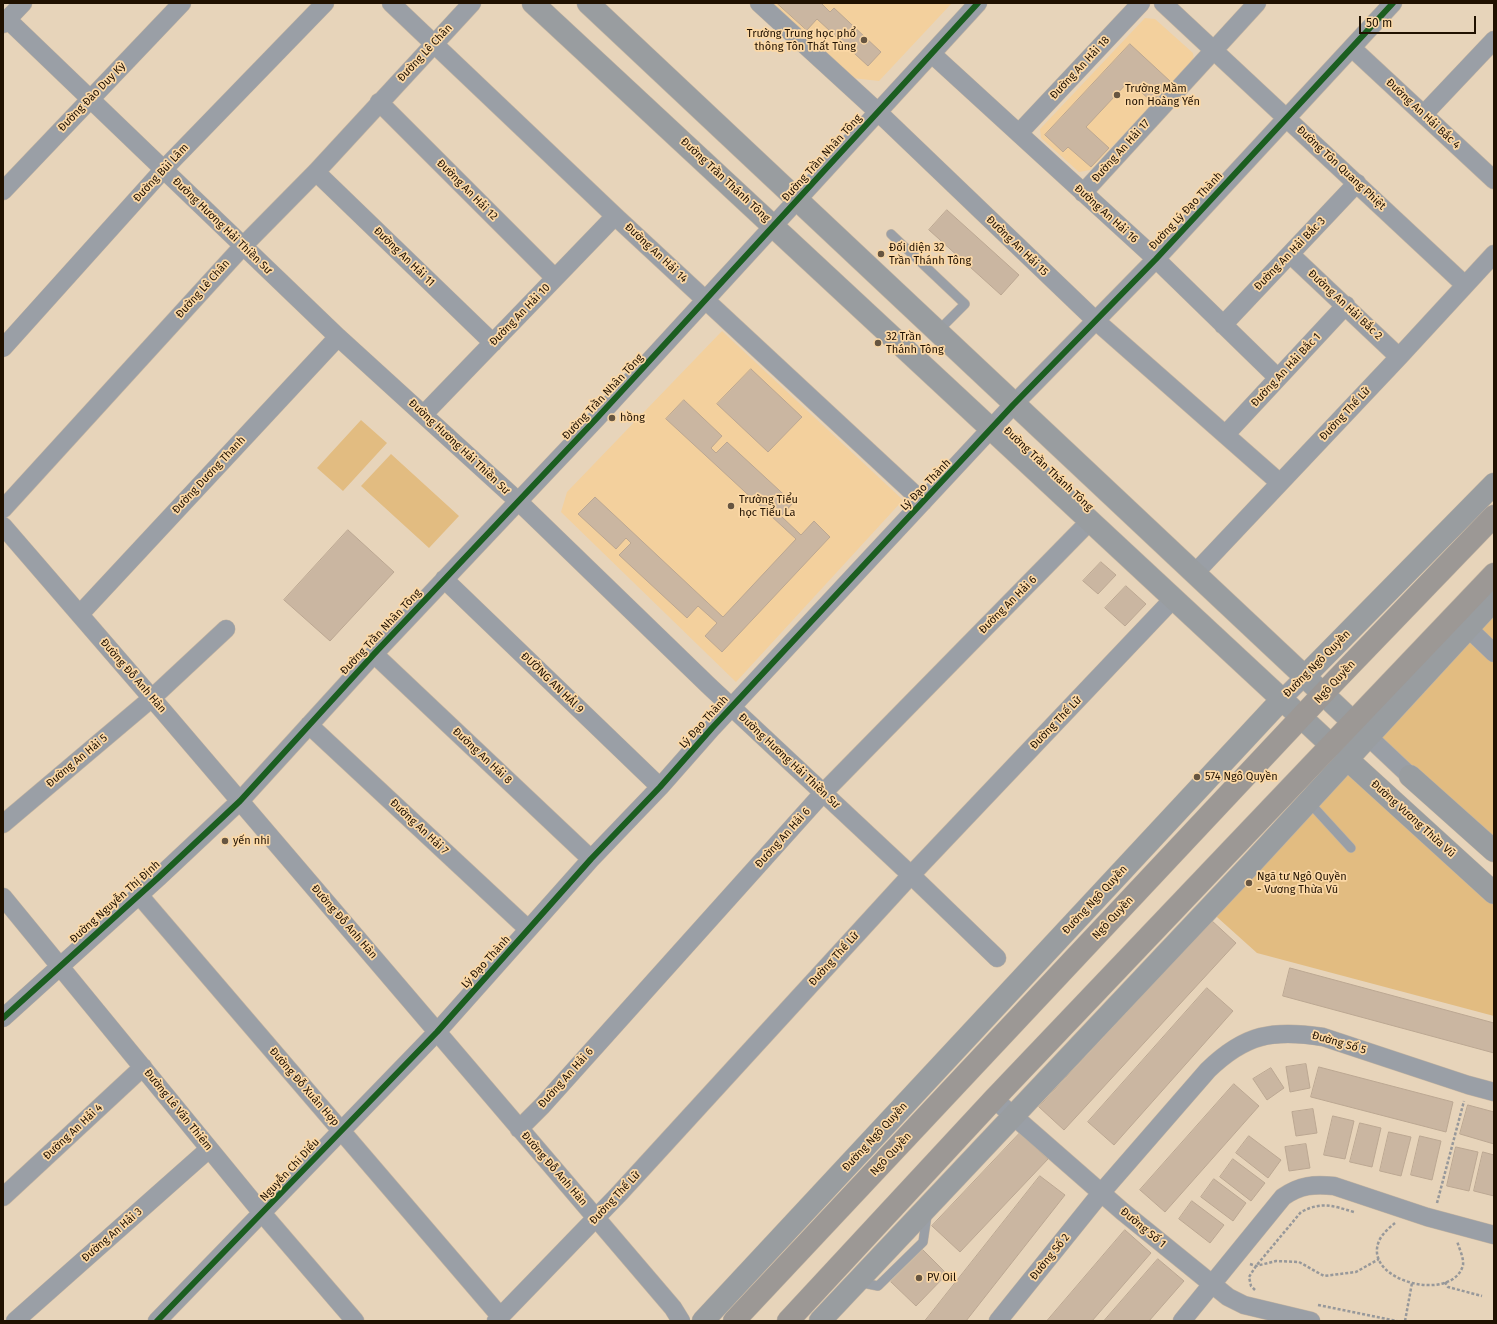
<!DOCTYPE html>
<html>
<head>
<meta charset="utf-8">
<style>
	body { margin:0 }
	#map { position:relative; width:1497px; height:1324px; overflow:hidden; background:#e7d4ba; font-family:"Fira Sans",sans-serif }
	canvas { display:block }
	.frame { position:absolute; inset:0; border:4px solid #201100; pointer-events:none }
	.scale { position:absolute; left:1359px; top:16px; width:117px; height:18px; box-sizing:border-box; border:2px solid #201100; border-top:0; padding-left:5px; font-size:12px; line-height:14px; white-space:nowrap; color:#201100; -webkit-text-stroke:3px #fbd8a6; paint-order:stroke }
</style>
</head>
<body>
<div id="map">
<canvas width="1497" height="1324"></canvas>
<div class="frame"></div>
<div class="scale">50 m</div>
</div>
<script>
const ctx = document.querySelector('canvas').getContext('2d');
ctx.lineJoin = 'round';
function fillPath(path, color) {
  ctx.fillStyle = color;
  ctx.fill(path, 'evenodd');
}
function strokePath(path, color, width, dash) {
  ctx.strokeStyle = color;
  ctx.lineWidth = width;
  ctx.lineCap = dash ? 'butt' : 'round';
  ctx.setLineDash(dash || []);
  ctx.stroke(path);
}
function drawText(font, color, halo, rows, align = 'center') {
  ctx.font = font + ' "Fira Sans",sans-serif';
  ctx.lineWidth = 3.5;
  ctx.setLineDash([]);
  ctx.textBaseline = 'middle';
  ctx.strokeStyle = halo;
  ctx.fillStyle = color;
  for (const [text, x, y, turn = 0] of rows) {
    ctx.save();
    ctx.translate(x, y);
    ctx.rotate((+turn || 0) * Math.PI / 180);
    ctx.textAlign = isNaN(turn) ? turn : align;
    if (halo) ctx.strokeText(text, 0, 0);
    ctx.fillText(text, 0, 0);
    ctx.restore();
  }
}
const built = new Path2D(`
	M769,3H952L879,81L852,78Z
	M1145,18L1155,19L1193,53L1194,60L1090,170L1079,172L1041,138L1040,129Z
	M722,331L903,500L736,682L561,512L567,492Z`);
const green = new Path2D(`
	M361,420L387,443L343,491L317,468Z
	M391,454L459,516L429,548L361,486Z
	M1494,603V851L1368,737Z
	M1347,759L1494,893V1016L1257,953L1208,909Z`);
const building = new Path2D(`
	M777,3H823L822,4L830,12L834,8L881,52L868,66L817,19L807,30Z
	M1130,44L1171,82L1152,102L1129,81L1086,127L1109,148L1091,167L1068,147L1063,152L1045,135Z
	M947,210L1019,275L1001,295L929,230Z
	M751,369L802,417L768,452L717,404Z
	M684,400L722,436L711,448L716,453L727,442L793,503L781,516L801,535L814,521L830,537L722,652L705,636L717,623L698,606L687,618L619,555L631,543L626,538L616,549L578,514L595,497L723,617L796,539L666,419Z
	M348,530L394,572L330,641L284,600Z
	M1101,562L1116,575L1098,594L1083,581Z
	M1126,586L1146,604L1125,626L1105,608Z
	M1211,920L1236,943L1064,1130L1039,1107Z
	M1290,968L1494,1023V1053L1283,996Z
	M1207,988L1233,1011L1114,1145L1088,1122Z
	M1306,1064L1310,1088L1290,1092L1286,1067Z
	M1319,1067L1453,1102L1446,1132L1311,1097Z
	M1271,1068L1284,1088L1267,1100L1253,1079Z
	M1234,1084L1259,1106L1165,1212L1140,1190Z
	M1468,1105L1494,1112V1144L1460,1134Z
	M1313,1109L1317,1133L1296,1136L1292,1112Z
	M1333,1116L1354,1121L1345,1159L1324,1155Z
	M1360,1123L1381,1128L1372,1167L1350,1162Z
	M1389,1132L1411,1137L1401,1176L1380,1171Z
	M1020,1133L1048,1159L960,1252L932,1226Z
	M1249,1136L1281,1160L1268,1178L1236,1153Z
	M1420,1136L1441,1141L1432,1180L1411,1175Z
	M1306,1144L1310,1168L1289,1171L1285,1147Z
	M1456,1147L1478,1152L1469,1191L1447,1186Z
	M1483,1152L1494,1155V1196L1474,1191Z
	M1233,1159L1265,1183L1251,1201L1220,1177Z
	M1040,1176L1065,1195L966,1321H925Z
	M1214,1179L1246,1203L1233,1221L1201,1197Z
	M1192,1201L1224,1225L1210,1243L1179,1219Z
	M1125,1230L1151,1253L1092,1321H1047Z
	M923,1250L947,1274L916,1306L891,1282Z
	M1158,1259L1184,1281L1149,1321H1104Z`);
const path = new Path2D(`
	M1437,1203L1464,1101
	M1395,1223C1389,1228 1382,1234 1379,1241C1362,1281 1453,1304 1463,1265C1464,1258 1459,1248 1457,1241
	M1250,1264L1256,1266L1276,1261L1299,1262L1324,1276L1356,1272L1379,1259
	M1445,1282L1448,1287L1482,1296
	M1255,1290L1251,1286L1249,1277L1256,1266L1301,1212C1322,1201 1333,1206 1354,1212
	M1318,1305L1397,1321
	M1405,1321L1412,1283`);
const lane = new Path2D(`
	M891,234L965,304L937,332
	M1308,801L1351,848
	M858,1282L878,1286L923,1242L927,1215`);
const street = new Path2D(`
	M391,3L615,216L923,502
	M759,3L878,112L1095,320L1280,483
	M1163,3L1465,285
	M7,19L338,337L518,501L708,685L911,875L997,958
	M3,24L23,3
	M1352,48L1494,180
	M932,54L1156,259L1278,378
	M379,102L555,278
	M1424,114L1494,40
	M1019,133L1141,3
	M316,172L493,343
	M3,191L182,3
	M1083,193L1257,3
	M1290,254L1399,357
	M1223,325L1357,183
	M3,348L163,170L325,3
	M424,414L615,216
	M1226,434L1346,305
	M3,509L243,246L316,172L472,3
	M3,526L163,711L673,1308L681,1321
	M1195,573L1399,357L1494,254
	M444,579L660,787
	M80,614L338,337
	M1468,628L1494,653
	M374,654L591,859
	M1283,698L1305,676
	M309,725L528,929
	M1358,727L1410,776
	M3,824L152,698L226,629
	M139,895L500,1316
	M3,897L262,1213L355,1321
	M3,1018L159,877L240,801L374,654L597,418L978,3
	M994,1099L1122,1211L1228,1297L1244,1305L1311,1321
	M519,1129L542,1106L823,793L1090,521
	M3,1197L143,1067
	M15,1321L209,1149
	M157,1321L437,1032L591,859L660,787L712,728L1013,405L1156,259L1393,3
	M496,1321L618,1195L911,875L1174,598
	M998,1321L1101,1193L1208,1070C1245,1034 1273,1029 1323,1037L1468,1085L1494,1092
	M1182,1321L1283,1197C1300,1185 1314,1184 1334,1186L1427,1217L1494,1235`);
const secondary = new Path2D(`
	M533,3L1331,745
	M588,3L1353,722
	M1305,676L1494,484
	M1347,759L1494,893
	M1410,776L1494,851
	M703,1321L1283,698
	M820,1321L1251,864L1494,600`);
const highway = new Path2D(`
	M734,1321L1335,681L1494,516
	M788,1321L994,1099L1494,574`);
const cycleway = new Path2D(`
	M3,1018L159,877L240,801L374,654L597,418L978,3
	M157,1321L437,1032L591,859L660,787L712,728L1013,405L1156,259L1393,3`);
const markers = [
	[864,40,4,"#665541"],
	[1117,95,4,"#665541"],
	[881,254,4,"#665541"],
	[878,343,4,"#665541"],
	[612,418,4,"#665541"],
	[731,506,4,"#665541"],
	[1197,777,4,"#665541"],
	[225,841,4,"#665541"],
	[1249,883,4,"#665541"],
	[919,1278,4,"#665541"]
];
const poiNames = [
	["Trường Trung học phổ",856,34,"right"],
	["thông Tôn Thất Tùng",856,47,"right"],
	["Trường Mầm",1125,89],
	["non Hoàng Yến",1125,102],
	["Đối diện 32",889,248],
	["Trần Thánh Tông",889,261],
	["32 Trần",886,337],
	["Thánh Tông",886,350],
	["hồng",620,418],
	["Trường Tiểu",739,500],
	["học Tiểu La",739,513],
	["574 Ngô Quyền",1205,777],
	["yến nhi",233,841],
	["Ngã tư Ngô Quyền",1257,877],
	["- Vương Thừa Vũ",1257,890],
	["PV Oil",927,1278]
];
const streetNames = [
	["Đường Lê Chân",425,53,-47],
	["Đường An Hải 18",1080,68,-47],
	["Đường Đào Duy Kỳ",92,97,-46],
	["Đường An Hải Bắc 4",1423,114,43],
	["Đường An Hải 17",1121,151,-48],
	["Đường Trần Nhân Tông",822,158,-48],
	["Đường Tôn Quang Phiệt",1341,168,43],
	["Đường Bùi Lâm",161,173,-47],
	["Đường Trần Thánh Tông",725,180,43],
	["Đường An Hải 12",467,190,45],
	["Đường Lý Đạo Thành",1186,211,-47],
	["Đường An Hải 16",1106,214,42],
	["Đường Hương Hải Thiền Sư",222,226,44],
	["Đường An Hải 15",1017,246,44],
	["Đường An Hải 14",656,253,43],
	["Đường An Hải Bắc 3",1290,254,-46],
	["Đường An Hải 11",404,257,44],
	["Đường Lê Chân",203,289,-48],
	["Đường An Hải Bắc 2",1345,305,43],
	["Đường An Hải 10",520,315,-46],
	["Đường An Hải Bắc 1",1286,370,-47],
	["Đường Trần Nhân Tông",603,397,-47],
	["Đường Thế Lữ",1345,414,-47],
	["Đường Hương Hải Thiền Sư",459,447,43],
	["Đường Trần Thánh Tông",1048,469,43],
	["Đường Dương Thanh",209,475,-47],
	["Lý Đạo Thành",926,485,-46],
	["Đường An Hải 6",1008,605,-45],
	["Đường Trần Nhân Tông",381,632,-47],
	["Đường Ngô Quyền",1317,664,-45],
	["Đường Đỗ Anh Hàn",133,676,49],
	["Ngô Quyền",1335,682,-47],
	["ĐƯỜNG AN HẢl 9",552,683,44],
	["Lý Đạo Thành",704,722,-48],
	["Đường Thế Lữ",1056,723,-46],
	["Đường An Hải 8",482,756,43],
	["Đường An Hải 5",77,761,-40],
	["Đường Hương Hải Thiền Sư",789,761,43],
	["Đường Vương Thừa Vũ",1413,819,42],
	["Đường An Hải 7",419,827,43],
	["Đường An Hải 6",783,838,-48],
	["Đường Ngô Quyền",1095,900,-47],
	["Đường Nguyễn Thị Định",115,902,-42],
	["Ngô Quyền",1113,918,-47],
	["Đường Đỗ Anh Hàn",344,922,49],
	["Đường Thế Lữ",834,959,-48],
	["Lý Đạo Thành",486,962,-48],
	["Đường Số 5",1339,1043,16],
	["Đường An Hải 6",566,1078,-48],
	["Đường Đỗ Xuân Hợp",304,1087,49],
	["Đường Lê Văn Thiêm",178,1110,51],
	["Đường An Hải 4",73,1132,-43],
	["Đường Ngô Quyền",875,1137,-47],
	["Ngô Quyền",891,1154,-47],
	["Đường Đỗ Anh Hàn",554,1169,49],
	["Nguyễn Chí Diểu",290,1170,-47],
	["Đường Thế Lữ",615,1198,-47],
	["Đường Số 1",1143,1228,40],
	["Đường An Hải 3",112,1235,-41],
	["Đường Số 2",1050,1257,-51]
];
fillPath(built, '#f3d09d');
fillPath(green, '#e2bc81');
fillPath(building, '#cab6a1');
strokePath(building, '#bba792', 1);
strokePath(lane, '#c4b4a0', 10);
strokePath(street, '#c4b4a0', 19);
strokePath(secondary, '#c4b4a0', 23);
strokePath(highway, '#c4b4a0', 23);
strokePath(path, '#97989a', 2.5, [3, 2]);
strokePath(lane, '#9a9fa6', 9);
strokePath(street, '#9a9fa6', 18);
strokePath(secondary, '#999da0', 22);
strokePath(highway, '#9c9895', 22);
strokePath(cycleway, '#1b5e20', 6);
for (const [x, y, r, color] of markers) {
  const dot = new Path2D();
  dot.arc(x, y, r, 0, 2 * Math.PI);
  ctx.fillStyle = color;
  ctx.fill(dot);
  strokePath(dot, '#fbd8a6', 1.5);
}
drawText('11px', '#201100', '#fbd8a6', poiNames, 'left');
drawText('11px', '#201100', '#fbd8a6', streetNames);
</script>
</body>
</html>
